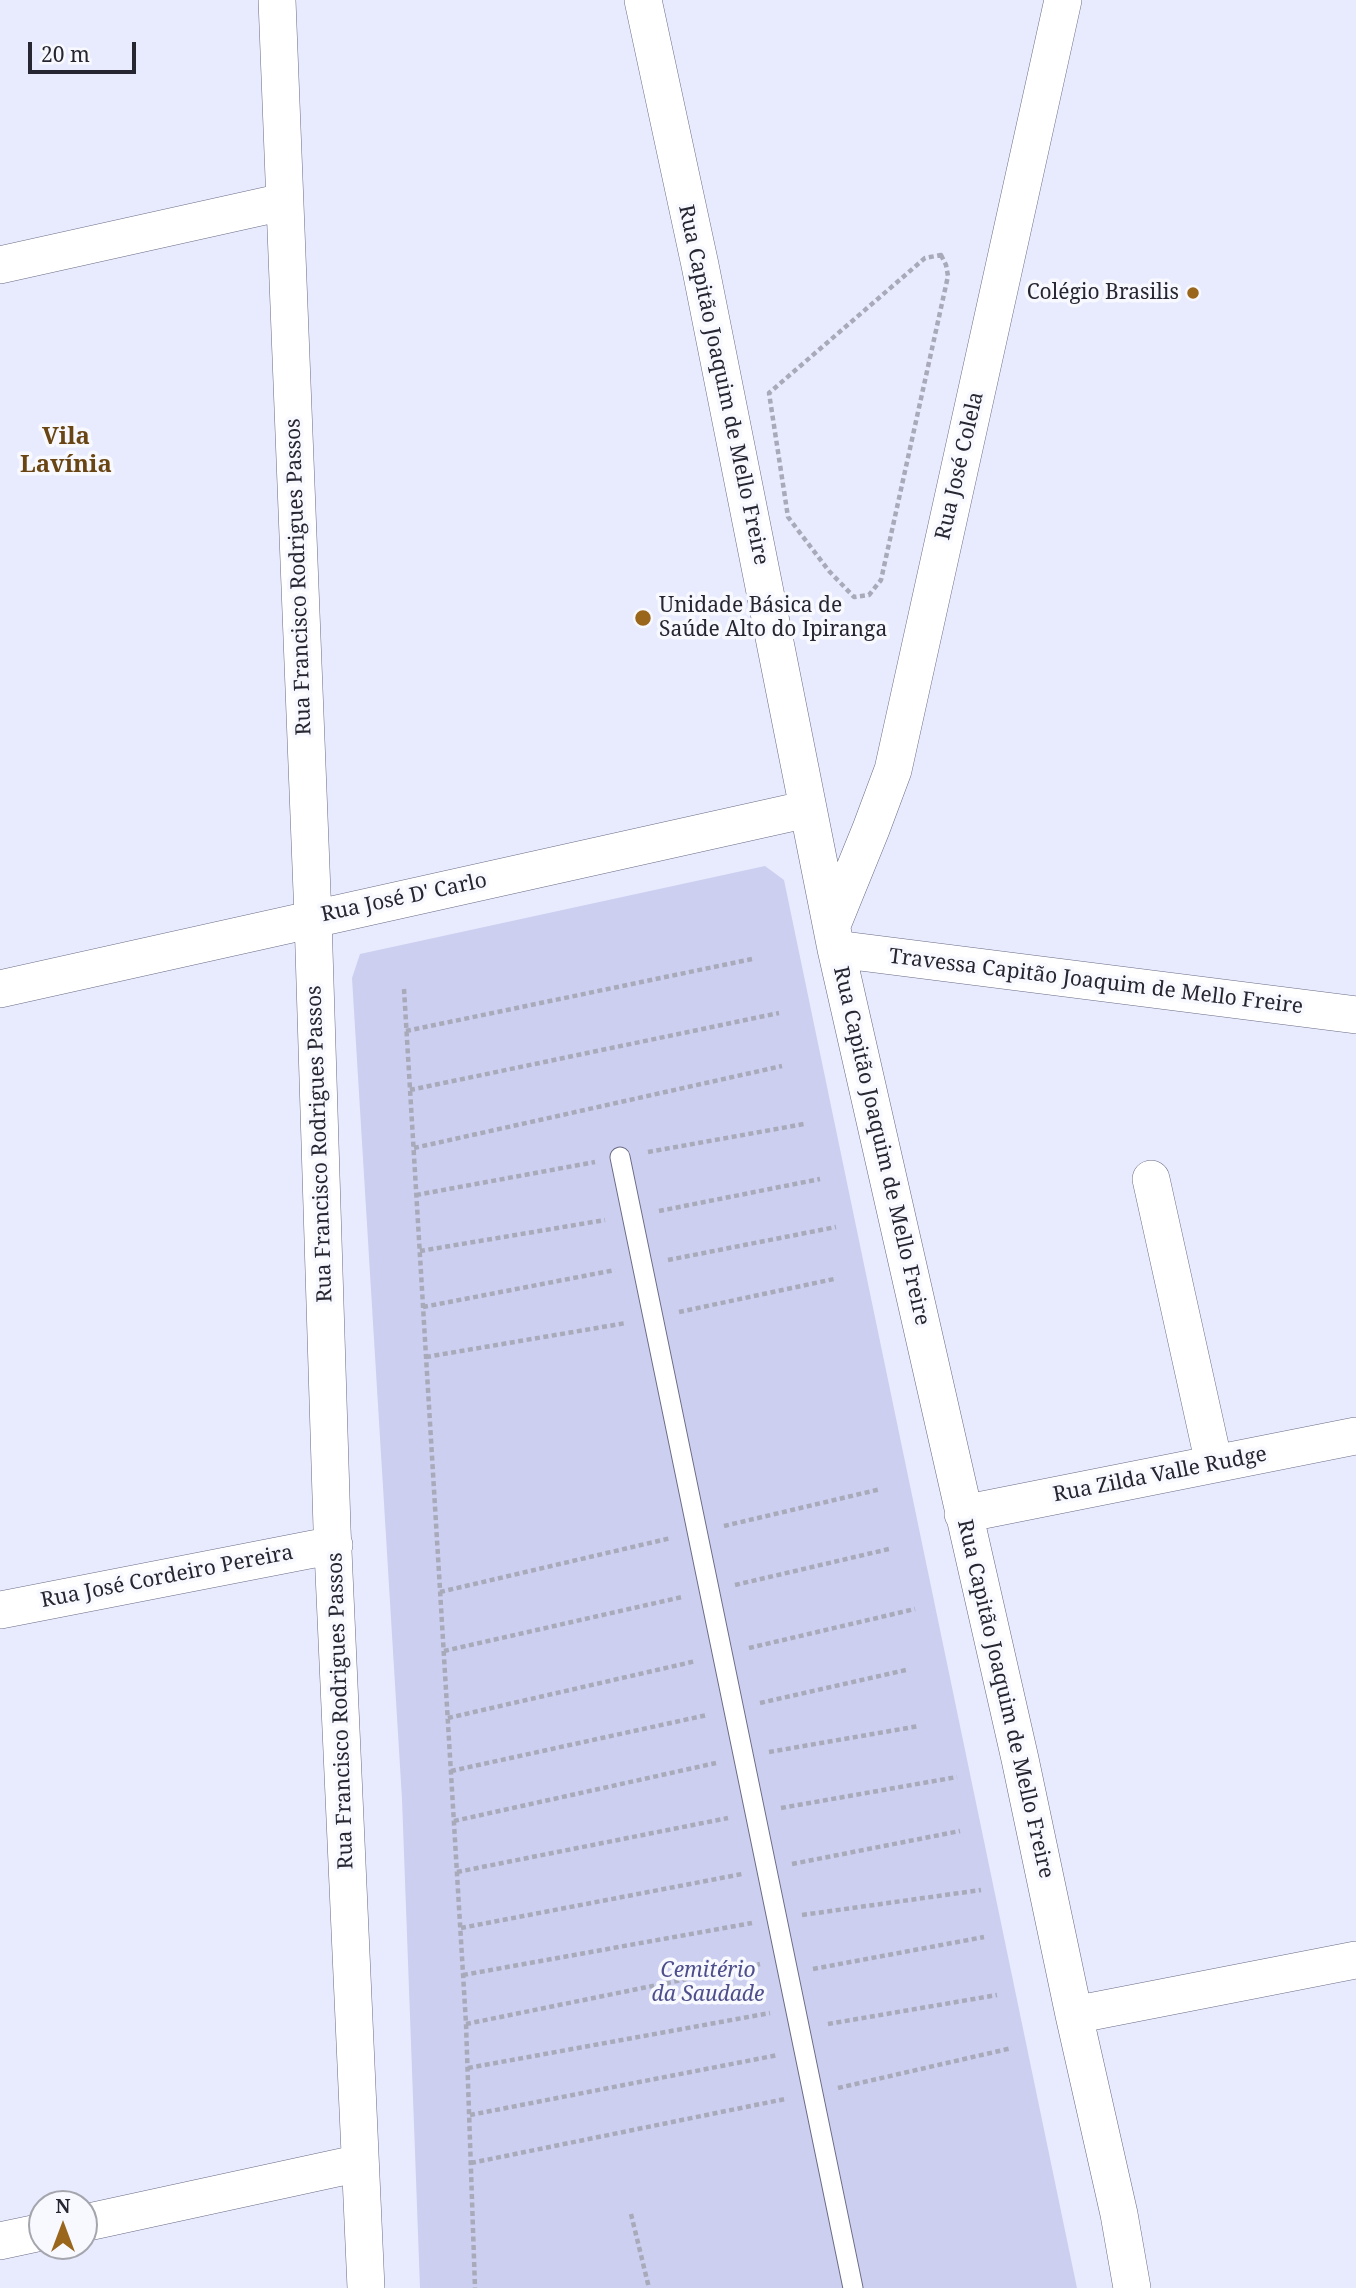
<!DOCTYPE html>
<html>
<head>
<meta charset="utf-8">
<style>
	body { margin:0 }
	#map { position:relative; width:1356px; height:2288px; overflow:hidden; background:#e8ebfd; font-family:"Noto Serif",serif }
	canvas { display:block }
	.north { position:absolute; left:28px; top:2190px; width:70px; height:70px; box-sizing:border-box; background:#f8f9ff; border:2px solid #a4a5ad; border-radius:50%; rotate:0deg; font-size:19px; font-weight:700; line-height:28px; text-align:center; color:#252631 }
	.north::after { content:''; display:block; margin:auto; width:24px; height:32px; background:#9a661c; clip-path:polygon(50% 0,100% 100%,50% 72%,0 100%) }
	.scale { position:absolute; left:28px; top:42px; width:108px; height:32px; box-sizing:border-box; border:4px solid #252631; border-top:0; padding-left:9px; font-size:21px; line-height:24px; white-space:nowrap; color:#252631; -webkit-text-stroke:5px #f8f9ff; paint-order:stroke }
</style>
</head>
<body>
<div id="map">
<canvas width="1356" height="2288"></canvas>
<div class="north">N</div>
<div class="scale">20 m</div>
</div>
<script>
const ctx = document.querySelector('canvas').getContext('2d');
ctx.lineJoin = 'round';
function fillPath(path, color) {
  ctx.fillStyle = color;
  ctx.fill(path, 'evenodd');
}
function strokePath(path, color, width, dash) {
  ctx.strokeStyle = color;
  ctx.lineWidth = width;
  ctx.lineCap = dash ? 'butt' : 'round';
  ctx.setLineDash(dash || []);
  ctx.stroke(path);
}
function drawText(font, color, halo, rows, align = 'center') {
  ctx.font = font + ' "Noto Serif",serif';
  ctx.lineWidth = 7;
  ctx.setLineDash([]);
  ctx.textBaseline = 'middle';
  ctx.strokeStyle = halo;
  ctx.fillStyle = color;
  for (const [text, x, y, turn = 0] of rows) {
    ctx.save();
    ctx.translate(x, y);
    ctx.rotate((+turn || 0) * Math.PI / 180);
    ctx.textAlign = isNaN(turn) ? turn : align;
    if (halo) ctx.strokeText(text, 0, 0);
    ctx.fillText(text, 0, 0);
    ctx.restore();
  }
}
const green = new Path2D(`
	M765,866L784,880L1077,2288H420L402,1799L352,978L360,954Z`);
const path = new Path2D(`
	M941,255L946,265L948,276L881,580L869,595L854,597L829,571L788,517L769,393L925,258Z
	M404,989L466,2024L475,2288
	M406,1031L752,959
	M410,1090L779,1013
	M414,1148L782,1066
	M648,1152L804,1124
	M416,1195L595,1162
	M659,1211L820,1179
	M420,1251L605,1220
	M668,1260L836,1227
	M423,1307L615,1270
	M679,1312L834,1279
	M426,1357L626,1323
	M724,1526L881,1489
	M735,1585L889,1549
	M440,1592L671,1538
	M749,1648L915,1609
	M444,1651L682,1597
	M760,1703L906,1670
	M448,1718L696,1661
	M769,1752L919,1726
	M451,1771L707,1715
	M781,1808L957,1777
	M454,1821L716,1763
	M792,1864L960,1831
	M457,1872L728,1818
	M802,1915L981,1890
	M461,1928L742,1874
	M813,1969L984,1937
	M463,1975L752,1923
	M466,2024L760,1964
	M828,2024L997,1995
	M468,2068L770,2013
	M838,2088L1012,2048
	M470,2115L778,2055
	M471,2163L785,2099
	M631,2214L649,2288`);
const service = new Path2D(`
	M620,1157L853,2288`);
const minor = new Path2D(`
	M277,0L313,918L332,1528L366,2288
	M643,0L700,265L836,949L1020,1759L1074,2015L1119,2214L1132,2288
	M0,265L283,202
	M832,925L871,829L893,770L1063,0
	M836,949L1356,1015
	M0,989L808,809
	M1151,1179L1214,1464
	M963,1514L1356,1436
	M0,1610L334,1545
	M1074,2015L1356,1960
	M84,2223L360,2163
	M0,2241L42,2232`);
const markers = [
	[1193,293,7,"#9a661c"],
	[643,618,9,"#9a661c"]
];
const poiNames = [
	["Colégio Brasilis",1179,293],
	["Unidade Básica de",659,606,"left"],
	["Saúde Alto do Ipiranga",659,630,"left"]
];
const streetNames = [
	["Rua Capitão Joaquim de Mello Freire",723,385,78],
	["Rua José Colela",960,466,-77],
	["Rua Francisco Rodrigues Passos",299,577,-92],
	["Rua José D' Carlo",404,898,-12],
	["Travessa Capitão Joaquim de Mello Freire",1096,982,7],
	["Rua Francisco Rodrigues Passos",320,1144,-92],
	["Rua Capitão Joaquim de Mello Freire",881,1146,77],
	["Rua Zilda Valle Rudge",1160,1475,-11],
	["Rua José Cordeiro Pereira",167,1577,-11],
	["Rua Capitão Joaquim de Mello Freire",1005,1699,77],
	["Rua Francisco Rodrigues Passos",341,1711,-92]
];
const parkNames = [
	["Cemitério",708,1971],
	["da Saudade",708,1995]
];
const quarterNames = [
	["Vila",66,437],
	["Lavínia",66,465]
];
fillPath(green, '#cccfef');
strokePath(service, '#696b85', 21);
strokePath(minor, '#696b85', 38);
strokePath(path, '#a8aaba', 4.5, [5, 3.5]);
strokePath(service, '#fff', 19);
strokePath(minor, '#fff', 37);
for (const [x, y, r, color] of markers) {
  const dot = new Path2D();
  dot.arc(x, y, r, 0, 2 * Math.PI);
  ctx.fillStyle = color;
  ctx.fill(dot);
  strokePath(dot, '#f8f9ff', 2.5);
}
drawText('21px', '#252631', '#f8f9ff', poiNames, 'right');
drawText('21px', '#252631', '#f8f9ff', streetNames);
drawText('italic 21px', '#4d4e8b', '#f8f9ff', parkNames);
drawText('bold 24px', '#694513', '#f8f9ff', quarterNames);
</script>
</body>
</html>
